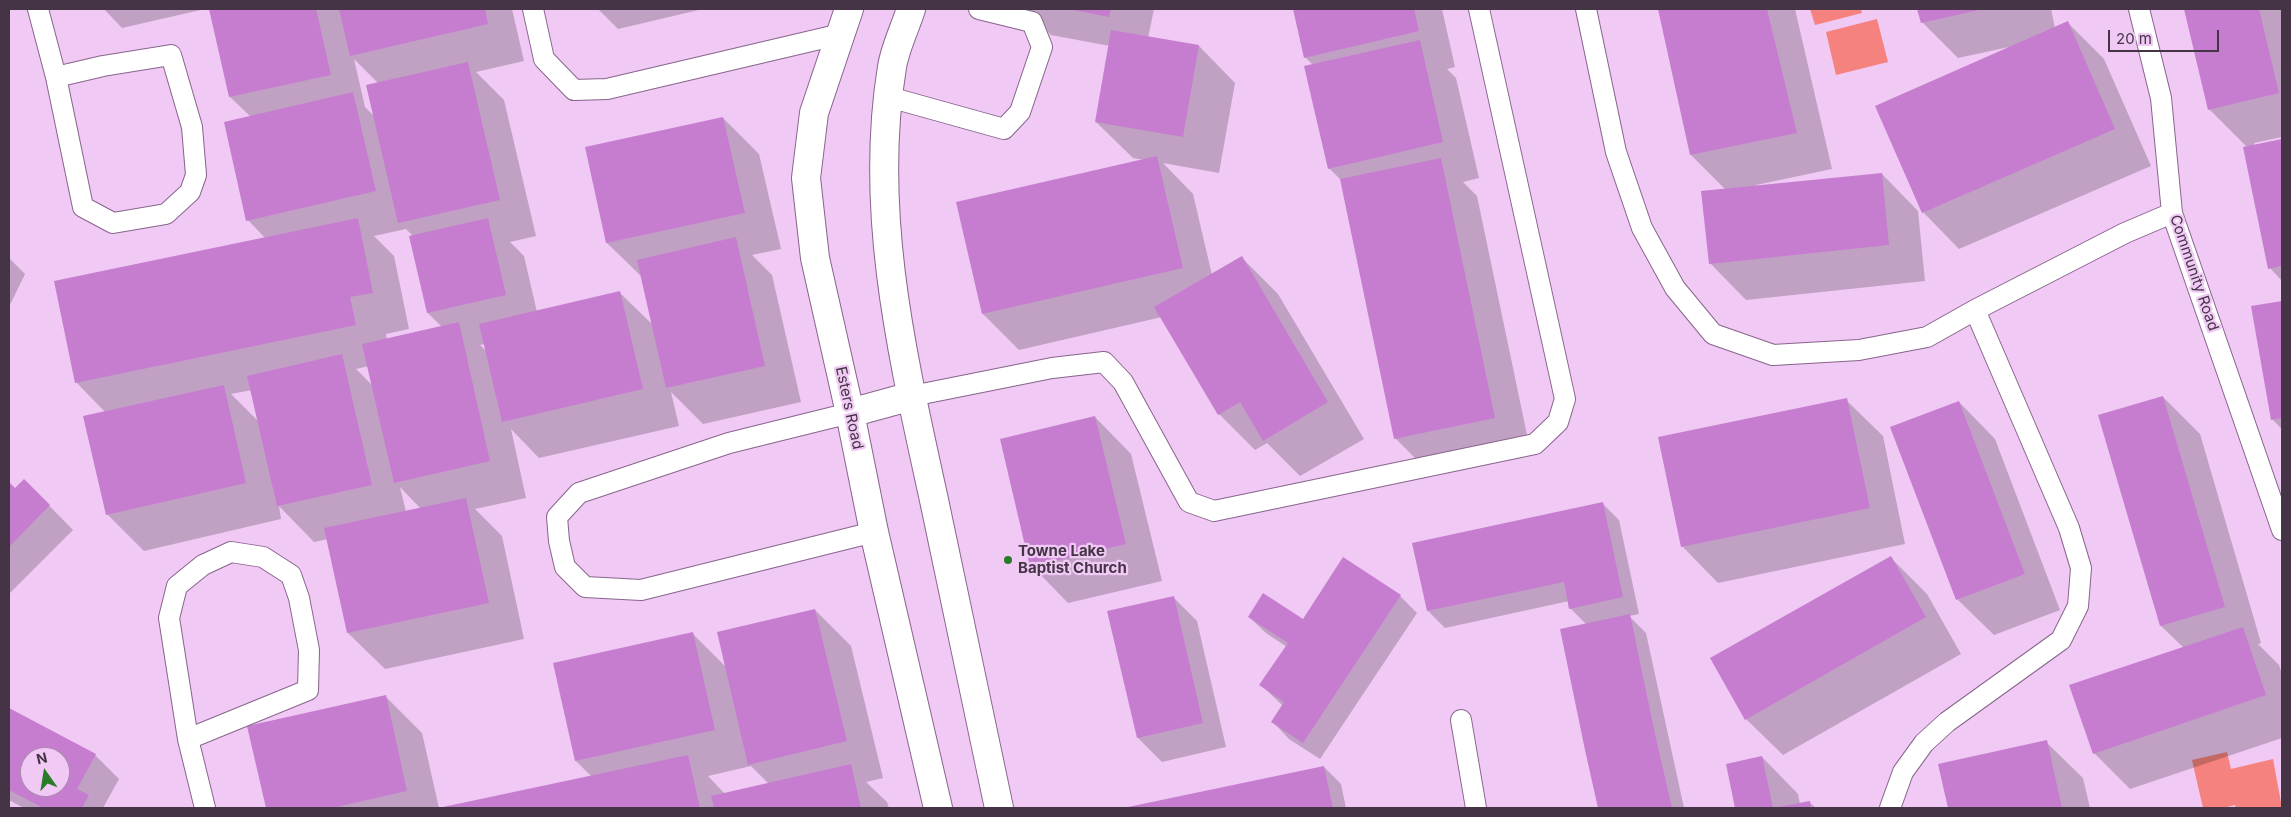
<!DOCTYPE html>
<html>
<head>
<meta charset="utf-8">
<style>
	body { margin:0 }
	#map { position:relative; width:2291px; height:817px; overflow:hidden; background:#f0c9f4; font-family:Inter,sans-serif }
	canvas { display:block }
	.frame { position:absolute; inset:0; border:10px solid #443445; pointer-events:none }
	.north { position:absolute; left:20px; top:747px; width:50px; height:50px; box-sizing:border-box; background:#f0c9f4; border:1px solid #ab8dae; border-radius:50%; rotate:347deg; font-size:14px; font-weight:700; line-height:20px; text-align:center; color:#443445 }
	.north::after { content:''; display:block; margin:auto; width:18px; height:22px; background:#287c28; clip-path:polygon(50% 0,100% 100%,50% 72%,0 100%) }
	.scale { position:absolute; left:2108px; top:30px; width:111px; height:22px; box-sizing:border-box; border:2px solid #443445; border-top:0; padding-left:6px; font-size:15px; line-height:18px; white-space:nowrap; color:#443445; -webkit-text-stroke:4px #f0c9f4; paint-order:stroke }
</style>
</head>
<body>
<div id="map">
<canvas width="2291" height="817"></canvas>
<div class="frame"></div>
<div class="north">N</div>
<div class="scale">20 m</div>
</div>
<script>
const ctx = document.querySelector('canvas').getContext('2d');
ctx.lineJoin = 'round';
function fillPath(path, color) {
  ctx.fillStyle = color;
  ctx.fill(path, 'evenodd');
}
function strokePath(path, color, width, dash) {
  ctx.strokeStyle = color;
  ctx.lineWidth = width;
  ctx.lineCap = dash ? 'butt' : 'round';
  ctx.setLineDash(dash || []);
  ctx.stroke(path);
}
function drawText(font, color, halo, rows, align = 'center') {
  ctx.font = font + ' Inter,sans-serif';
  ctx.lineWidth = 4.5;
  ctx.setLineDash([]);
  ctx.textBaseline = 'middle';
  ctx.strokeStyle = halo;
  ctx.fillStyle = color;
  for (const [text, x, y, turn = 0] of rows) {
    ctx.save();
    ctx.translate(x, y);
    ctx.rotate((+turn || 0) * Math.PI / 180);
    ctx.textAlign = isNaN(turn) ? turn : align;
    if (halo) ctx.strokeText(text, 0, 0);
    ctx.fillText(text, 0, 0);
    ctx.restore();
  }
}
const water = new Path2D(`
	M1810,9H1861L1862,13L1815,25Z
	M1877,19L1888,62L1836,75L1826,32Z
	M2227,752L2231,769L2273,759L2282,808H2236L2235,805L2223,808H2203L2192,760Z`);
const shadow = new Path2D(`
	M104,9H205L122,28Z
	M211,9H512L524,61L476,72L504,100L536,236L510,242L524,256L537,312L620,293L653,325L642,277L607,243L586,148L723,118L759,154L781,249L752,255L772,275L801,402L703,424L671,392L679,426L539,458L511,429L526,498L475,509L502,536L524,639L385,669L348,633L328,539L314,542L279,506L281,519L144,551L107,514L106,413L76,382L266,239L248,220L251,117L230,97ZM354,59L379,84L374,116L365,107ZM406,229L413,236L428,313L442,327L387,340L386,334L409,329L394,256L374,236ZM485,344L487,352L480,345ZM369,366L373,386L356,369ZM252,390L259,422L231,394ZM400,487L421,509L406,512Z
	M598,9H703L618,29Z
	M1025,9H1154L1148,38L1199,46L1235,83L1219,173L1163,163L1193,194L1212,275L1241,257L1278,294L1364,439L1300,476L1267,443L1255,450L1219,414L1162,317L1019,350L983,314L958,203L1144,160L1133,158L1096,122L1110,46L1051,35Z
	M1294,9H1442L1455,67L1447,69L1456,78L1479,178L1463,182L1477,196L1531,454L1432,475L1395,438L1341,180L1329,168L1314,66L1305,57Z
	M1660,9H1795L1832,169L1756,185V187L1882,174L1918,211L1925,281L1746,300L1710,263L1726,190L1691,155Z
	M1919,9H2051L2055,28L2068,23L2104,59L2151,166L1959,249L1923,212L2009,47L1958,58L1922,22Z
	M2185,9H2282V137L2254,143L2255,146L2282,140V281L2270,268L2247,147L2209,109Z
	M9,258L25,274L9,307Z
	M2282,302V429L2272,419L2252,307Z
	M2163,397L2200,434L2261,643L2258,644L2279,665L2282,674V738L2130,789L2094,753L2184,648L2161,626L2100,416Z
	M1846,400L1883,436L1905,544L1718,583L1682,546Z
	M1959,402L1995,439L2060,610L1994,635L1957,599Z
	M1095,417L1131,454L1162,581L1068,603L1032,566Z
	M24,480L73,530L9,594V483L15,490Z
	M1602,503L1619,520L1639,614L1629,616L1646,633L1684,808H1599L1561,630L1587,625L1570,608L1569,601L1445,628L1428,611Z
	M1891,558L1927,594L1961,654L1783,755L1746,719Z
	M1400,596L1417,613L1320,759L1289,739L1273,722L1283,706L1261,685L1287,647L1266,633L1249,617L1303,621Z
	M1173,597L1197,621L1226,747L1162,762L1138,738Z
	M815,610L851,646L883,778L866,782L887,802L889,808H445L592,777L576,761L692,633L726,667ZM751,766L769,784L725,794L708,776Z
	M385,696L422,733L439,808H267L249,727Z
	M9,710L95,755L119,779L103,808H24L9,800ZM30,757H60V787H30Z
	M2046,742L2083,778L2090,808H1949L1939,765Z
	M1762,757L1798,794L1800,804L1809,802L1816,808H1737L1728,765Z
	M1324,767L1341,784L1346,808H1130Z`);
const building = new Path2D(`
	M209,9H316L331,75L229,97Z
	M339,9H485L488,24L350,56Z
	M1069,9H1111L1109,17Z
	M1293,9H1414L1419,31L1304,58Z
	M1658,9H1767L1797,133L1690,155Z
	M1917,9H1979V10L1921,23Z
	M2184,9H2259L2279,93L2208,110Z
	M2068,21L2115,129L1922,213L1875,106Z
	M1111,30L1199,45L1183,137L1095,122Z
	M1420,40L1443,142L1328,169L1304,66Z
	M468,62L500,200L398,223L366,85Z
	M353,92L376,191L246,221L224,122Z
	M723,117L745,213L606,243L585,147Z
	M2282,139V266L2268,269L2243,147Z
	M1157,156L1183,268L982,314L956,202Z
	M1441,158L1495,418L1394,439L1340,179Z
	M1882,173L1889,245L1709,264L1701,191Z
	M358,218L373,293L350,297L356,325L75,383L54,281Z
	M488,218L506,295L427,313L409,236Z
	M736,237L765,366L666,388L637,260Z
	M1242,256L1328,402L1263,441L1240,402L1218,415L1154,307Z
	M620,291L643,389L502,422L479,324Z
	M2282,301V418L2271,420L2251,306Z
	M459,322L490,461L394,483L362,344Z
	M342,354L372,485L277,506L247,376Z
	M224,385L246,483L106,515L83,416Z
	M2163,396L2225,607L2160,626L2098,415Z
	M1847,398L1870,508L1681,547L1658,437Z
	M1959,401L2025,574L1956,600L1890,427Z
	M1095,416L1126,544L1030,567L1000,439Z
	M24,479L50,505L9,547V482L15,488Z
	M466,498L489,603L347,633L324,528Z
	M1603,502L1623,597L1569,609L1564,582L1427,611L1412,543Z
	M1891,556L1926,617L1745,720L1710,658Z
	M1343,557L1401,595L1303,743L1271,722L1284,702L1259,685L1288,643L1248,617L1263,593L1303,619Z
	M1174,596L1203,723L1137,738L1107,611Z
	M815,609L847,741L748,765L717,632Z
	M1630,614L1655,734L1672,808H1598L1585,750L1560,629Z
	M2243,627L2266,695L2093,754L2069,685Z
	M693,632L715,730L575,761L553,663Z
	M386,695L407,791L332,808H266L247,726Z
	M9,708L96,754L77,789L89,795L82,808H43L9,790ZM30,757H60V787H30Z
	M2047,740L2062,808H1948L1938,764Z
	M688,755L700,808H443V807Z
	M1762,756L1773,808H1735L1726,764Z
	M851,764L861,808H714L711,796Z
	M1324,766L1333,808H1128V807Z
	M1810,801L1811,808H1778V807Z`);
const service = new Path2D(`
	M38,9L56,77
	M533,9L544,59L574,90L607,89L841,34
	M1586,9L1616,152L1642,228L1675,288L1713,334L1773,355L1859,350L1927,337L1975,310L2125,233L2172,213
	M2139,9L2161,98L2172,213L2282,530
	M171,55L192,127L196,175L190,192L166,214L113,223L83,207L56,77L103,66Z
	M889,97L1004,129L1020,112L1042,47L1032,22L979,9
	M912,396L1052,368L1104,362L1123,382L1189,502L1214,511L1535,444L1558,422L1565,399L1479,9
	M850,413L729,443L579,493L557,517L559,541L565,567L585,587L641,590L874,532
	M231,552L263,557L291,575L299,598L309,650L308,690L188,739L169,618L177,586L203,565Z
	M1461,720L1476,808
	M188,739L205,808
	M1890,808L1903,772L1924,743L1947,722L2061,640L2078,606L2081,568L2069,528L1975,310`);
const secondary = new Path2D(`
	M849,9L814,113L806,178L815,258L850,413L874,532L938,808
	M911,9C905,28 895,48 892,67C868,213 903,358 934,500C956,603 977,705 999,808
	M850,413L912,396`);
const markers = [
	[1008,560,5,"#287c28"]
];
const streetNames = [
	["Community Road",2194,273,71],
	["Esters Road",849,408,78]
];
const poiNames = [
	["Towne Lake",1018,551],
	["Baptist Church",1018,568]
];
fillPath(water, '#f5827e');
fillPath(shadow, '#0003');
fillPath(building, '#c67ccf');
strokePath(service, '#88658c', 22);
strokePath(secondary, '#88658c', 30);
strokePath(service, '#fff', 20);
strokePath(secondary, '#fff', 28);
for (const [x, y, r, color] of markers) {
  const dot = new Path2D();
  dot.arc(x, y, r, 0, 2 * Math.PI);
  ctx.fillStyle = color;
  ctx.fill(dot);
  strokePath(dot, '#f0c9f4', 2);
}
drawText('15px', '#443445', '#f0c9f4', streetNames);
drawText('bold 15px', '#443445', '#f0c9f4', poiNames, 'left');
</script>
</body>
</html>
